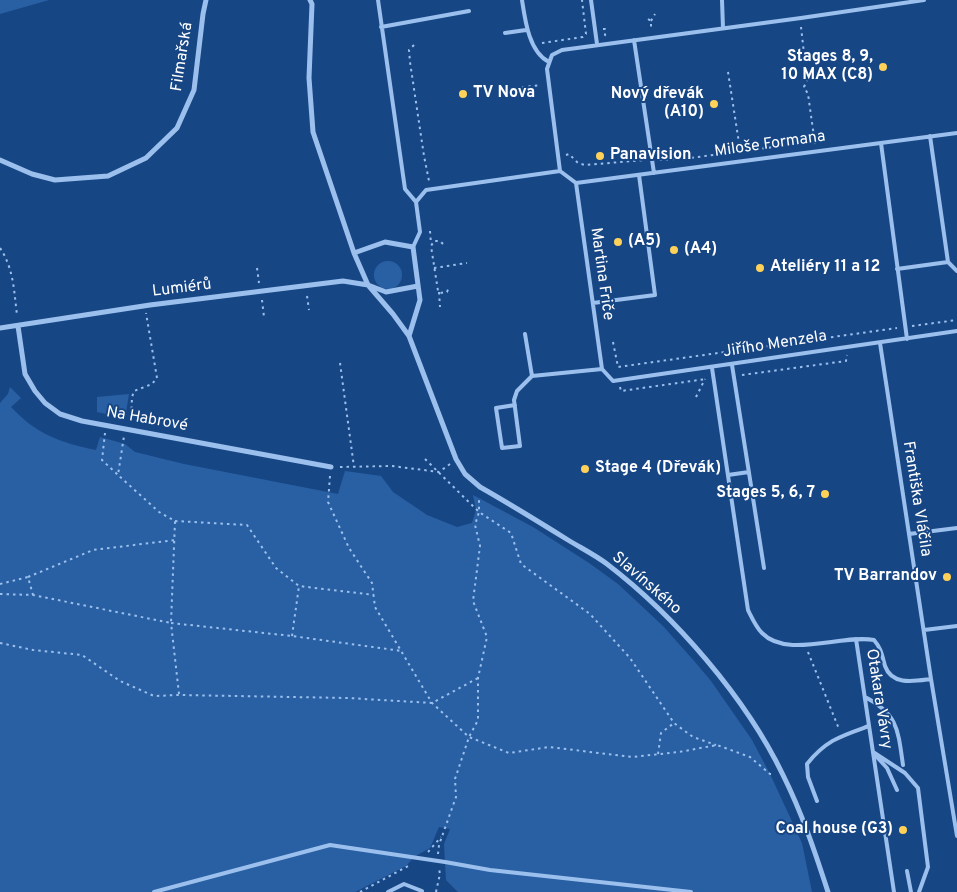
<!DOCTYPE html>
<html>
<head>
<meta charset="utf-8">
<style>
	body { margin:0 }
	canvas { display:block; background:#174685 }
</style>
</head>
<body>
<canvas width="957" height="892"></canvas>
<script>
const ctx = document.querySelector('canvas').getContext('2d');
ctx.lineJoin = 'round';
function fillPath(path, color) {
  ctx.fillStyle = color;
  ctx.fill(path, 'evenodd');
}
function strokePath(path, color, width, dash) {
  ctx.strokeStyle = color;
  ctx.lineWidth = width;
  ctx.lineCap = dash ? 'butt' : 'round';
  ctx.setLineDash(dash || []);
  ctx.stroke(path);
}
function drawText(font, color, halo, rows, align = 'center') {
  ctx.font = font + ' Overpass,sans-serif';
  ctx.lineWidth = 4;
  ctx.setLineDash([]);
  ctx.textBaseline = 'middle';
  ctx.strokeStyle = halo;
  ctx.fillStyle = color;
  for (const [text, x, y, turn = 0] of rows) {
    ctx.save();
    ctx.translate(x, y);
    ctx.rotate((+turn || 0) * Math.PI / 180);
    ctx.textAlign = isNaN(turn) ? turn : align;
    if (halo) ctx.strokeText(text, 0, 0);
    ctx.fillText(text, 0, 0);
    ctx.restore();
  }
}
const green = new Path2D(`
	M0,0H49L0,14Z
	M374 275a14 14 0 1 1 28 0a14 14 0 1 1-28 0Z
	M10,387L21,398L11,407C36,434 61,443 96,450L100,437L125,444L135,452L184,464L338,494L345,471L381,476L393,492L427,515L457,527L472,523L476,510L473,495L533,527L589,563L618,584L663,626L695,662L711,681L752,740L770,774L802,843L812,892H458L446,880L444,844L450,829L439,827L430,848L414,857L406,866L355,892H0V403L8,394Z
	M129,394L125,418L97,412V397Z`);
const path = new Path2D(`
	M648,19L651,21V29
	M651,21L655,14
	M801,27L807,80L804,87L808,94L815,144
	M603,29H605V35L608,36
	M542,43L583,37L586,34L582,0
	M414,45L409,50L410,62L424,156L429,181
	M728,72L739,143L747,146L748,150
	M509,89L541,85
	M566,155L569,154L578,163L585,165L645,160
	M659,160L690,158L774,147L781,140L814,137
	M430,231L431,244
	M443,244L440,241H434L431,246L438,291L440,293L447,292L449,287
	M0,248C14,269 14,292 17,315
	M257,268L259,283
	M434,268L467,263
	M439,292L440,307
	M307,296L309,310
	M262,300L264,317
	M912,326L957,320
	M613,342L618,367L897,328
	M340,363L354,467
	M742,375L846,361L847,355
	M620,387L621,391L706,379
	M696,397L705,379
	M131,422L132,397L134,391L152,384L157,378L146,313
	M105,433L102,460L118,475L124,436
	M425,459L479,512L511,533L521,564L590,614L630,658L674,723L693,737L716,745
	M340,467L392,466L439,472L450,464
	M330,476L328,502L349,548L372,583L375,607L432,703L469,737L509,753L549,747L632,757L679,752L717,745L750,757L770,774H773
	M175,521L247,525L276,568L299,586L374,595
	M28,577L93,550L175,540
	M0,584L28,577L33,595
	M0,594L33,595L171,623L175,521L159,512L118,475
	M292,636L299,586
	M0,643L33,650L82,655L120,681L154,696L179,695L348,698L432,703L478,678
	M808,652L839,729
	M179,694L171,623L292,636L402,651
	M658,754L661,733L674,723
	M428,852L441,837
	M438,854L439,845L456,797L455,779L469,737L478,720V678L487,637L473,601L480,546L475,525L479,512V497
	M360,892L410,865
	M436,892L440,874L439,869`);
const service = new Path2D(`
	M378,0L405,189L416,202L420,232L413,247
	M522,0C525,20 529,52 549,62
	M591,0L597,44
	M722,0L723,28
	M381,27L469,11
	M505,33L526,30
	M634,40L654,173
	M881,143L907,339
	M560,171L547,69L552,55L562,50L801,18L924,0
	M576,183L602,369
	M416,202L426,190L560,171L576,183L957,133
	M948,262L957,271
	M897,269L948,262L930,136
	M593,303L655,295L639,175
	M525,334L532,376L602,369
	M880,343L931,679L957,836
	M732,365L764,568
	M712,368L748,610C752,618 756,627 762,633C787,659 842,634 874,640C881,648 882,655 885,666C892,686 915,681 931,679
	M602,369L613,381L957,331
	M515,405L496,408L502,448L520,446L514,400L517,391L532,376
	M728,475L749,472
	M909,534L957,528
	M924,630L957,626
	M856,639L894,892
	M865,697C898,714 898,730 903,765
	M873,752L905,773L918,788L928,867L919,892
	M876,756L887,768L897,790
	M817,801L808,777L807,764C826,740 841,736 869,726
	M907,871L911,892
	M154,892L330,845L445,862L490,870L691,892
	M388,892L404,884L422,891L421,892`);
const minor = new Path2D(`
	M310,0L312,4L309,78L313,132L354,253L368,285L393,314L409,336L456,459L465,474L480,487C510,504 539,522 568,540C581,548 595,555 607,564C675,616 746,698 783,775C802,813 815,852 828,892
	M0,160L32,174L55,180L108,176L146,158L177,128L194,90L203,14L206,0
	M354,253L385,242L413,247L420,300L409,336
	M18,326L25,374L35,391L45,403L60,414L82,421L331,467
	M0,328L150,305L343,281L368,285L386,292L418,286`);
const markers = [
	[883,67,5,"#ffd158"],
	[463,94,5,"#ffd158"],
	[714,104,5,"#ffd158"],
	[600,156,5,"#ffd158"],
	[618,242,5,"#ffd158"],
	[674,250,5,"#ffd158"],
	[760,268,5,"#ffd158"],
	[585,469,5,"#ffd158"],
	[825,494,5,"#ffd158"],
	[947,577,5,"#ffd158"],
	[903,830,5,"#ffd158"]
];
const streetNames = [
	["Filmařská",183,57,-81],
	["Miloše Formana",770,145,-8],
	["Martina Friče",601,274,82],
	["Lumiérů",182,289,-7],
	["Jiřího Menzela",775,345,-9],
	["Na Habrové",147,420,10],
	["Františka Vláčila",916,499,81],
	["Slavínského",646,584,41],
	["Otakara Vávry",878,699,81]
];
const poiNames = [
	["Stages 8, 9,",873,58,"right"],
	["10 MAX (C8)",873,76,"right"],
	["TV Nova",473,94],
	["Nový dřevák",704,95,"right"],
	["(A10)",704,113,"right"],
	["Panavision",610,156],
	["(A5)",628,242],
	["(A4)",684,250],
	["Ateliéry 11 a 12",770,268],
	["Stage 4 (Dřevák)",595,469],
	["Stages 5, 6, 7",815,494,"right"],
	["TV Barrandov",937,577,"right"],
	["Coal house (G3)",893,830,"right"]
];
fillPath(green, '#2960a4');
strokePath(path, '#9cc0ed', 2, [2.5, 4]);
strokePath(service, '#9cc0ed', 4);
strokePath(minor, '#9cc0ed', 5);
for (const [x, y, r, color] of markers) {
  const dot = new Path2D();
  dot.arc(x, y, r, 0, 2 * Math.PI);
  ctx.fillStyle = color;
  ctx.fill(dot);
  strokePath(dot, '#174685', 2);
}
drawText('16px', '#fff', '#174685', streetNames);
drawText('bold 16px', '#fff', '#174685', poiNames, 'left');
</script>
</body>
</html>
